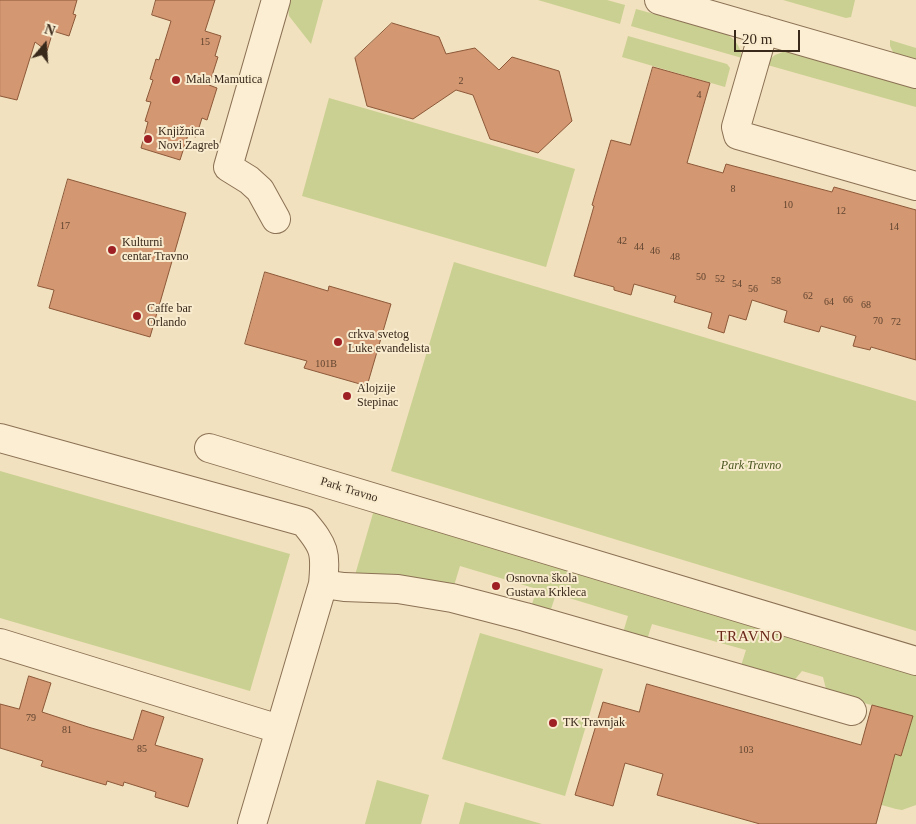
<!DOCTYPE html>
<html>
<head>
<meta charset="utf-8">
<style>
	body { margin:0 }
	#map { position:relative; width:916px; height:824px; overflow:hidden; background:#f1e1be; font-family:Georgia,serif }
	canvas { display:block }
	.north { position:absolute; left:20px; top:20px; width:50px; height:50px; -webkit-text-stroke:4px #f8ebce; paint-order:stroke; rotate:18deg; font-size:14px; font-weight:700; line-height:20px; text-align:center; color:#39291b }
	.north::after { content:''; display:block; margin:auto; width:18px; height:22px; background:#39291b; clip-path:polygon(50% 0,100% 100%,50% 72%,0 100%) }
	.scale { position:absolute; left:734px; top:30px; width:66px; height:22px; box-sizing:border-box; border:2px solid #39291b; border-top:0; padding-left:6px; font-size:15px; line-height:18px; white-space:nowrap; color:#39291b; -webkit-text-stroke:4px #f8ebce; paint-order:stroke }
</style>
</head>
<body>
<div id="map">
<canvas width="916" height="824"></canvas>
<div class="north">N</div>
<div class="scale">20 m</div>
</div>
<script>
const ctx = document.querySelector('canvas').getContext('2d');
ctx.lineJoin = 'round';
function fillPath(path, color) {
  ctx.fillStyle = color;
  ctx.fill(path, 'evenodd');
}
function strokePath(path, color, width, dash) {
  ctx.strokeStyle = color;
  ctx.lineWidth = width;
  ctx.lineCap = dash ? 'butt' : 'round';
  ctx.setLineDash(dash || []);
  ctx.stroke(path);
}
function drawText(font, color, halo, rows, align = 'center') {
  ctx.font = font + ' Georgia,serif';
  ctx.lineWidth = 4;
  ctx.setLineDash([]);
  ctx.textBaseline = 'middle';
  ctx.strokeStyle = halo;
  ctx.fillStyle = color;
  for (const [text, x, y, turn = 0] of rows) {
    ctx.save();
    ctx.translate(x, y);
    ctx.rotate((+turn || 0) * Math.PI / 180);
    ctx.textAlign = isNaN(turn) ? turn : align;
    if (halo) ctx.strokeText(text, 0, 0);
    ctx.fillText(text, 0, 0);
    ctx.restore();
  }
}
const green = new Path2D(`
	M287,0H323L311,44L289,16Z
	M538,0H607L625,5L620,24Z
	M783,0H855L851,17L846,18Z
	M636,9L726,34C735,39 741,47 742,58L631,26Z
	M628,36L727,64L730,68L725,87L622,57Z
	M890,40L916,48V63L895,56L890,46Z
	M783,52L793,53L916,88V107L764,64L775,55Z
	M329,98L575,169L546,267L302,196Z
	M454,262L916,401V631L391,471Z
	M0,471L290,554L250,691L0,618Z
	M374,510L916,668V805L902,810L896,809L853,797L883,796L895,754L901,756L912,716L827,693L823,677L802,671L791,684L740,669L746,650L652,624L646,643L622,636L628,616L556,594L549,615L530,610L537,589L460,566L453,589L355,575Z
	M480,633L603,669L565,796L442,759Z
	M377,780L429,795L421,824H365Z
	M465,802L542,824H459Z`);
const building = new Path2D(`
	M0,0H77L73,14L76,15L69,36L53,31L47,51L35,42L17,100L0,96Z
	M156,0H215L205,31L221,36L215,56L218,57L209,85L217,88L207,120L202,118L196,137L188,135L180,160L141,148L148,122L145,121L151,102L146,101L153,80L150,79L156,59L159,60L171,21L152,15Z
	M392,23L439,37L446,54L475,48L499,70L512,57L559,71L572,121L538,153L490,139L473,95L456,90L413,119L367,106L355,58Z
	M653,67L710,83L687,163L723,173L726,164L832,192L834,187L916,210V360L871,347L870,350L853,346L856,336L821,326L819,332L784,322L787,311L752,300L746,320L729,315L724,333L708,328L712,313L674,302L676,296L634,284L631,295L614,290V287L574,276L594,206L592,205L611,140L630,145Z
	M68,179L186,213L150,337L49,308L54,290L38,286Z
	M265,272L328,291L329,286L391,304L367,386L304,368L307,361L245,344Z
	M29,676L51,683L42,712L88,727L133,740L142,710L164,717L155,745L203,759L188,807L155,797L156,792L124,782L123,786L107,781L106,785L41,766L43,761L0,748V704L19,709Z
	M647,684L861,745L872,705L913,716L901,756L895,754L876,824H760L657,795L663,774L625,763L613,806L575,795L603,702L639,712Z`);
const minor = new Path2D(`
	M276,0L228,167L249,180L260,190L276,219
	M659,0L916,74
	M764,30L736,127L738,135L916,186
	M0,438L304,522C325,547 326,552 323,584L252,824
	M209,448L916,661
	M323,584L344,587L398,589L452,598L525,617L852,711
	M0,643L279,729`);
const markers = [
	[176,80,5,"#9f2024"],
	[148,139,5,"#9f2024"],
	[112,250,5,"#9f2024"],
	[137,316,5,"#9f2024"],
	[338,342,5,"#9f2024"],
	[347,396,5,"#9f2024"],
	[496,586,5,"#9f2024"],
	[553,723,5,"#9f2024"]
];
const numberNames = [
	["15",205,42],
	["2",461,81],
	["4",699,95],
	["8",733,189],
	["10",788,205],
	["12",841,211],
	["17",65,226],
	["14",894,227],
	["42",622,241],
	["44",639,247],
	["46",655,251],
	["48",675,257],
	["50",701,277],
	["52",720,279],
	["58",776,281],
	["54",737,284],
	["56",753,289],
	["62",808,296],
	["66",848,300],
	["64",829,302],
	["68",866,305],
	["70",878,321],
	["72",896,322],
	["101B",326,364],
	["79",31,718],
	["81",67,730],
	["85",142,749],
	["103",746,750]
];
const poiNames = [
	["Mala Mamutica",186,80],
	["Knjižnica",158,132],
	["Novi Zagreb",158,146],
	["Kulturni",122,243],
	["centar Travno",122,257],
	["Caffe bar",147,309],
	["Orlando",147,323],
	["crkva svetog",348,335],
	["Luke evanđelista",348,349],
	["Alojzije",357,389],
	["Stepinac",357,403],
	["Osnovna škola",506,579],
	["Gustava Krkleca",506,593],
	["TK Travnjak",563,723]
];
const parkNames = [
	["Park Travno",751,466]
];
const streetNames = [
	["Park Travno",349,490,17]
];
const quarterNames = [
	["TRAVNO",750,637]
];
fillPath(green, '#cad091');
fillPath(building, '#d39771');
strokePath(building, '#8c5839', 1);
strokePath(minor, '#8b7155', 30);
strokePath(minor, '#fceed2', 28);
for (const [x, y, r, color] of markers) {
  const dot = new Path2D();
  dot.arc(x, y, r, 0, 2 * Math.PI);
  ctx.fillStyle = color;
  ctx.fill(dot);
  strokePath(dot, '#f8ebce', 2);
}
drawText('10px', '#604430', null, numberNames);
drawText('12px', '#39291b', '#f8ebce', poiNames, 'left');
drawText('italic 12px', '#4b5720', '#f8ebce', parkNames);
drawText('12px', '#39291b', '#f8ebce', streetNames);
ctx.letterSpacing = '1px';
drawText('15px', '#692617', '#f8ebce', quarterNames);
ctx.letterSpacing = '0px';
</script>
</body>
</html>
